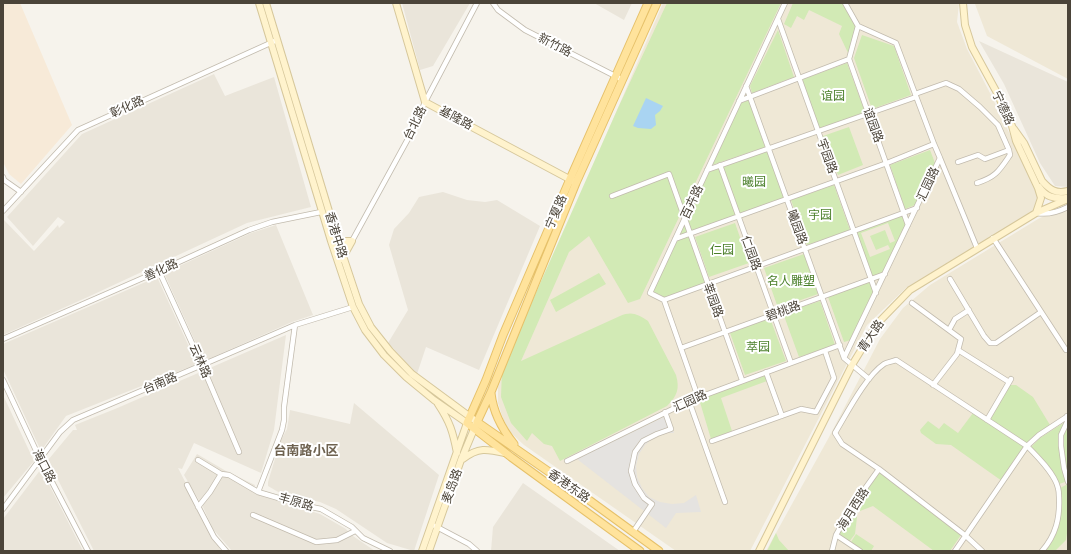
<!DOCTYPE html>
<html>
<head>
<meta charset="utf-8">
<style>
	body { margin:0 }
	#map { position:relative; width:1071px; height:554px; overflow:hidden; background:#f6f3ec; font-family:Lato,sans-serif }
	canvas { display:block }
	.frame { position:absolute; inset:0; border:4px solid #4b4439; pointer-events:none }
</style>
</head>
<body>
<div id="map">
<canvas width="1071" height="554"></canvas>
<div class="frame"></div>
</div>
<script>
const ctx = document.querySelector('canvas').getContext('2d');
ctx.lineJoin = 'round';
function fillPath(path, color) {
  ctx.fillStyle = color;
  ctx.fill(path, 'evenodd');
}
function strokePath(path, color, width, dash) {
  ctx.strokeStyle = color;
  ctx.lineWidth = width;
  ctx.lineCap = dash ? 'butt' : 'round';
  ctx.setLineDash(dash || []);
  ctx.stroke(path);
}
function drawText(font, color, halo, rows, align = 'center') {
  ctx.font = font + ' Lato,"Noto Sans SC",sans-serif';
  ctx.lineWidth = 4;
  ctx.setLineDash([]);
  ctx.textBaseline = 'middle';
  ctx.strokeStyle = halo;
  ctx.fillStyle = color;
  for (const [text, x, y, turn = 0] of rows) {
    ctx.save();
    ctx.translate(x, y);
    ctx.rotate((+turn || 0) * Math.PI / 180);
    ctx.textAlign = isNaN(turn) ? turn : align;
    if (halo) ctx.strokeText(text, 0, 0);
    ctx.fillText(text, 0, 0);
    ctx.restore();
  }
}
const residential = new Path2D(`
	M402,3H470L433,66L420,70Z
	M594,3H632L624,20Z
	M979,41L1068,82V187L1055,186L1040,163L1004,84Z
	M214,74L225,96L274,77L311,207L247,223L90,296L3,335V219L34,251L58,225L59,228L65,222L58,217L33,246L7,217L82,134Z
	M443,192L467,200L485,202L497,200L540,226L479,370L426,347L417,374L388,343L408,310L389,245L394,229L409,213L419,197Z
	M276,225L313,315L292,322L204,361L164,273L251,233Z
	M157,277L197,364L66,416L41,451L3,369V344Z
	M286,335L274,430L261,473L194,443L182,469L178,468L221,551H94L48,460L73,430H77L75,425L115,409Z
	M3,395L34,461L3,498Z
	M354,403L439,475L414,551L387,543L336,509L320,502L280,493L268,486V482L280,442L287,429L290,410L350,424Z
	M197,454L226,471L255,485L253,492L264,497L320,514L346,529L350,534L375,551H232L218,535L213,529L203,507L184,475Z
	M41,469L83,551H3V519Z
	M523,483L620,551H491L493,527Z`);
const commercial = new Path2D(`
	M3,3H20L72,125L21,184L9,174L3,162Z`);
const education = new Path2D(`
	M663,3H959L957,22L967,49L990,93L1014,143L1028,169L1039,198L1035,210L906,288L867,325L750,551H676L524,445L510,432L503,419L498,403V387Z
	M976,3H1068V79L987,36L975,4Z
	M1068,204V551H766L828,439L880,339L903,308L930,285L1038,219Z`);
const green = new Path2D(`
	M667,3H781L640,299L628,303L589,236L569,252L521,361L620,316C632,311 637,314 648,321L676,375C680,389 677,396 667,406L560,461L552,446L544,444L532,433L527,441L511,423L501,397L502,369L618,108Z
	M793,3H843L857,26L849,55L839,34L842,26L809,10L804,20L797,16L791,28L784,24Z
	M778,30L794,77L752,93L750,86Z
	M862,35L894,46L911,95L872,109L854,58Z
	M847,63L865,112L820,129L801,80Z
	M749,100L765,147L712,165L741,103Z
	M849,127L863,165L838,175L823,136Z
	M930,150L935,163L915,205L905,209L890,165Z
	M768,151L785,198L679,235L709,172Z
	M834,185L850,230L807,245L791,200Z
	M903,214L907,225L884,272L871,277L856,232ZM888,223L895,241L890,243L885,230L870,236L876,250L888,245L890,249L870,257L861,233Z
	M735,223L749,263L709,277L695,237Z
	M689,237L706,283L664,298L651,292L676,241Z
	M804,254L818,294L778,308L764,268Z
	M599,273L606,284L556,312L550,300Z
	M869,282L874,292L851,340L844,342L828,297Z
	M820,301L835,345L799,357L783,313Z
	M770,318L786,361L745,375L730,333Z
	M765,375L767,381L721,398L732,431L711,439L699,399Z
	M1009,385H1016L1033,397L1050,425L1037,434L1027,444L989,419Z
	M973,413L1025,446L1002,481L951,445L936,444L921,433L920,430L928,421L939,429L944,423L958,433Z
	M1068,420V481L1059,484L1045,462L1031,447L1040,438Z
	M879,472L961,535L950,551H934L873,506L860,511L855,507Z
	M1068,484V527L1066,540L1055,551H1044C1054,540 1061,522 1061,507C1061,501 1060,494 1060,488Z
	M851,512L857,517L855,534L849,542L838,534Z
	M776,533L779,540L789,551H767Z
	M856,534L874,546L871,551H863L851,542Z`);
const parking = new Path2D(`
	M668,415L674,433H665L654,437L645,445L639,454L636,466L637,477L642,488L649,497L660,502L672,504L684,503L696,495L701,512L676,513L666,528L577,459Z`);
const water = new Path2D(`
	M646,98L663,106L660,111L655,115L656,125L651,129L638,128L633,126Z`);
const street = new Path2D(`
	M493,3L498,10L525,30L623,80
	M845,3L858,26
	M778,19L876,293
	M858,26L849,59L908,225
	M746,86L844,358L869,379
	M915,94L946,83L959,89L980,107L998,125L1009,150L985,159L978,155L958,162
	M739,101L849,59
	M940,158L977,248
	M720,165L791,363
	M707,170L916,97
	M3,177L4,180L21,192
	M977,183C996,177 999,171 1010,155L1009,150
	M612,196L669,174L742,380
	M3,211L78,130L277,40
	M1037,213C1048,215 1058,212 1068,207
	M993,238L1066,350H1068
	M675,239L887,163L934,144
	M352,241L415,126L425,102L477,3
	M159,271L202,365L239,452
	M950,279L984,336L990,343H996L1041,312
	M664,300L917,208
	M912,303L961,339L957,354L933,385
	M949,330L955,319L969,310
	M3,339L159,271L249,230L272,222L321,212
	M681,348L885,274
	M958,350L1009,382
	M844,358L940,158L934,144L896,43L858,26
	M766,372L782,416
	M3,380L40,459L88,551
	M698,397L664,300L650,293L785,3
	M689,401L725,502
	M1067,416L1068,420L1061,435V446L1064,468L1068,482
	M987,420L1011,379
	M712,441L801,409L816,412L834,378L825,351
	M198,460L221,474L229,475L258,492L302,505L321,509L352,527L363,538L390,551
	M567,461L689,401L840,345
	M187,485L214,537L226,551
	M258,492L282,430L284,420V407L295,325
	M198,507L210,492L221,474
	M3,509L60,432L73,420L202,365L295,325L353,307
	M253,515L316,542L337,540L355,531
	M435,526L469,544L477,551
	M633,532L652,504L644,498L635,484L631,471L635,452L643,441L657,434L671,429L665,412
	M836,535L860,551
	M832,551L836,535L851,508L879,469
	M955,551L1027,446L1039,435L1068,416
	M982,551L966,536L879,469L842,444L835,433C847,413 866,376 884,364C887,362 892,362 896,360L1027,446C1037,456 1055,474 1058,488C1059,491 1059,494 1059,497C1060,518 1056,535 1042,551`);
const secondary = new Path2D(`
	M259,3L331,241L353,307L365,330L384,355L406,377L434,400L467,423L422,551
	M266,3L338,241L359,304L371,327L390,351L412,374L477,422L461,460L429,551
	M396,3L425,102L573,181
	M963,3L965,25L972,47L996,91L1012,126L1016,141L1038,188L1041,198L1036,213
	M1014,129L1024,143L1042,181C1050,190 1056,194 1068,191
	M1039,187C1046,197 1054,199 1066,198
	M335,241H352L342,259
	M438,404C450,422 453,432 457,453
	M463,459C478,447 487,449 505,453
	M759,551L852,365L877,324L910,290L1036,213L1068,199`);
const primary = new Path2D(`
	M657,3L576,183L491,392L477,422L578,492L659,551
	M491,393C493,412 502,429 514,444
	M640,551L511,457L467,423L486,380L503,335L570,179L648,3`);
const streetNames = [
	["新竹路",555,45,27],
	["彰化路",127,107,-24],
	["宁德路",1003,108,65],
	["基隆路",456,118,28],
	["台北路",415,123,-64],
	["谊园路",873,125,70],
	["宇园路",827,156,70],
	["汇园路",928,184,-65],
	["百卉路",692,202,-65],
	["宁夏路",556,212,-67],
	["曦园路",797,227,70],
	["香港中路",336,235,73],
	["仁园路",751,253,70],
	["善化路",161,270,-24],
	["莘园路",713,300,70],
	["碧桃路",783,311,-20],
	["青大路",871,336,-56],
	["云林路",200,361,66],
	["台南路",160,383,-23],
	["汇园路",690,401,-24],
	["海口路",44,466,63],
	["麦岛路",452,486,-70],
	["香港东路",569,486,35],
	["丰原路",296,502,16],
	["海月西路",853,509,-58]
];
const parkNames = [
	["谊园",833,96],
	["曦园",754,182],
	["宇园",820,215],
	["仁园",722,250],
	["名人雕塑",791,281],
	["萃园",758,347]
];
const neighbourhoodNames = [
	["台南路小区",306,451]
];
fillPath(residential, '#eae5da');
fillPath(commercial, '#f7ead8');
fillPath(education, '#efe8d6');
fillPath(green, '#d2eab5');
fillPath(parking, '#e5e3e0');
fillPath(water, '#a9d4f2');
strokePath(street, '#c2bbae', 6);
strokePath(secondary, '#d6c79b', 8);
strokePath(primary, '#e6c16a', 9);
strokePath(street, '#fff', 4.5);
strokePath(secondary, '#fff3cd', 6);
strokePath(primary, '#ffe39c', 7);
drawText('12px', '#4b4439', '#fff', streetNames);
drawText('12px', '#4a7f2a', '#fff', parkNames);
drawText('bold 13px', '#6e6250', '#fff', neighbourhoodNames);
</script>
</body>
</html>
